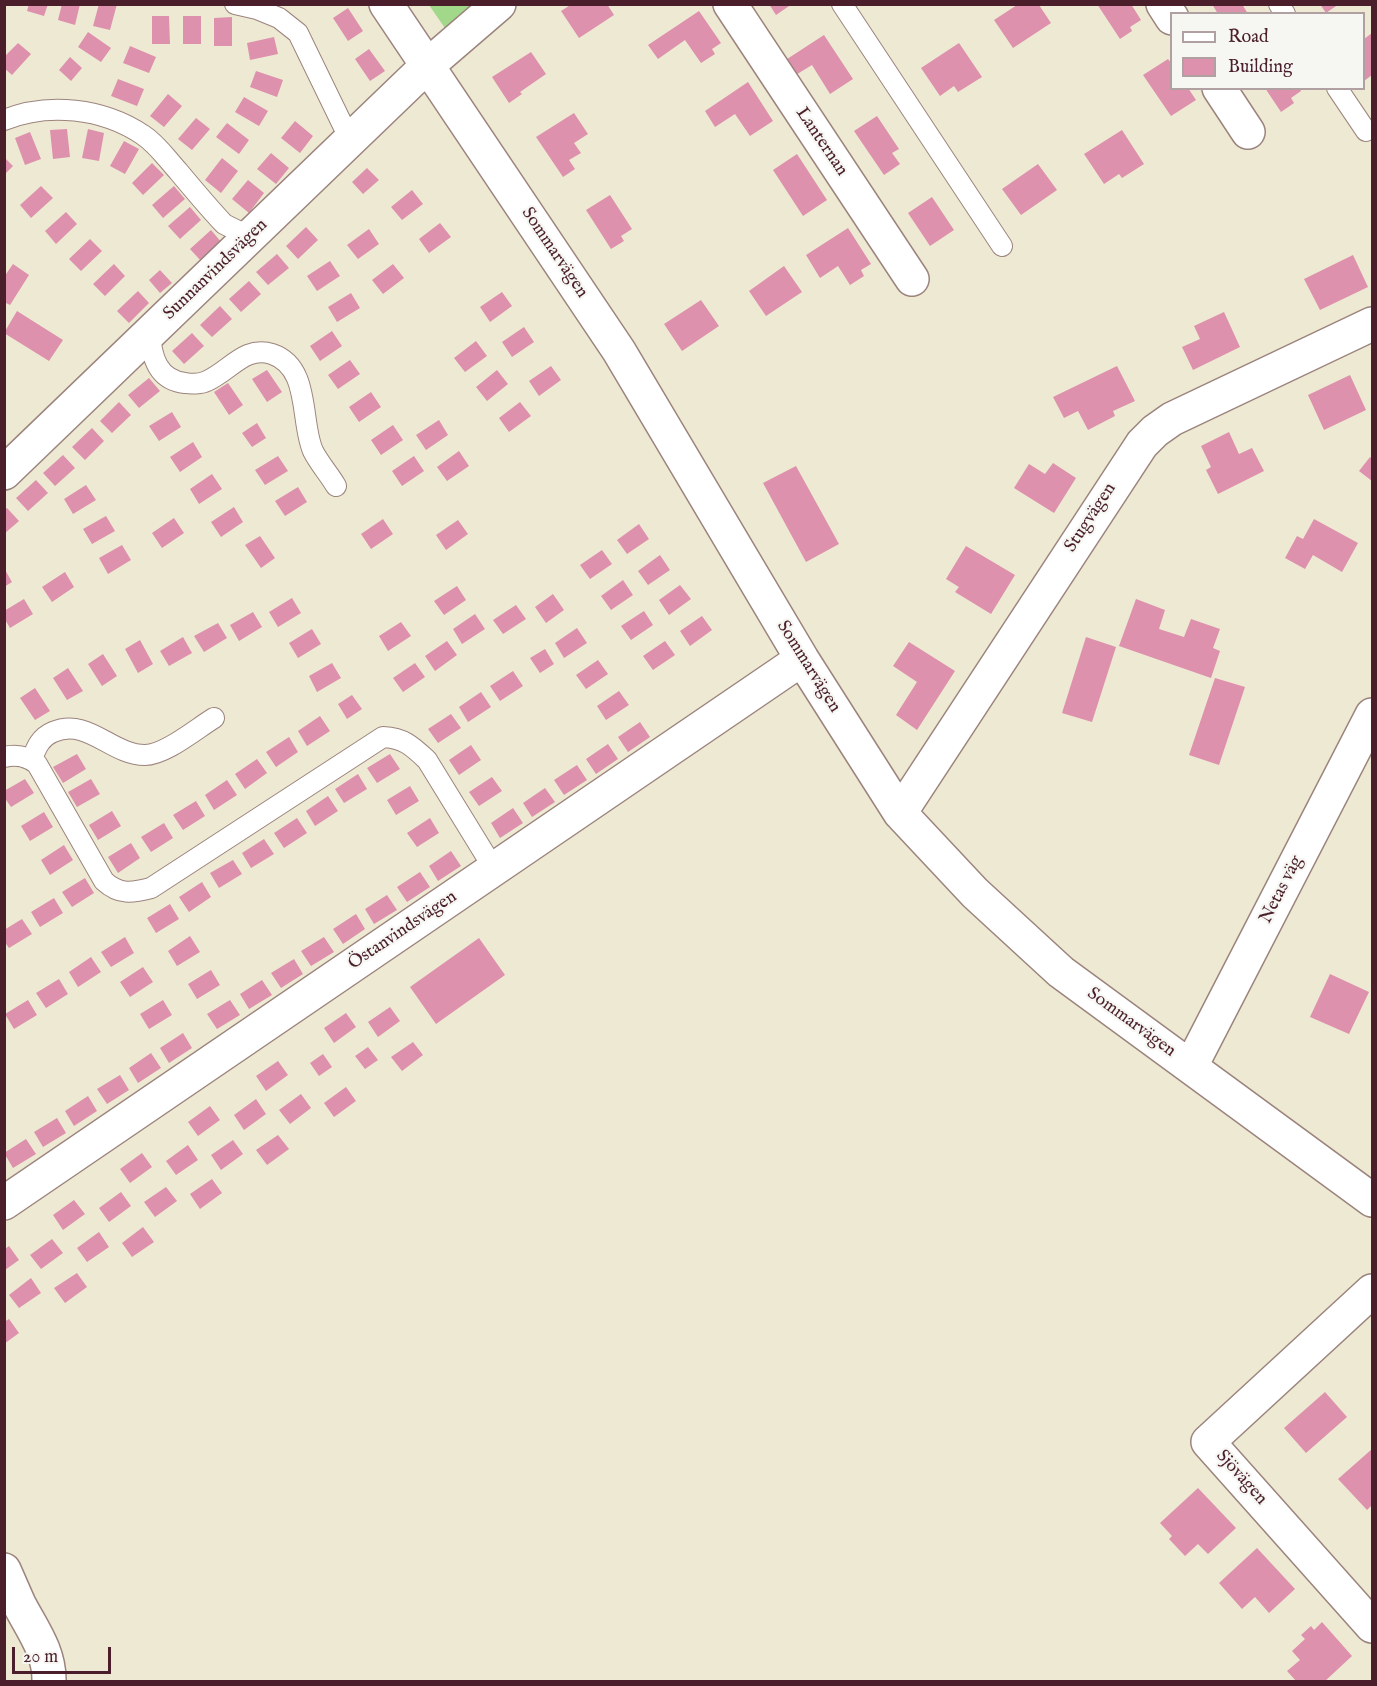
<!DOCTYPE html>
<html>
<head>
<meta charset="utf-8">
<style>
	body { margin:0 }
	#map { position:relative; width:1377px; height:1686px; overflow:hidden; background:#eee9d2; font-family:"IM FELL English",serif }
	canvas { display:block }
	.frame { position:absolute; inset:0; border:6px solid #4a1f2b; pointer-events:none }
	.legend { position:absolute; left:1170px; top:12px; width:195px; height:78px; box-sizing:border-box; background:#f6f6f2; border:2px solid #b1a0a2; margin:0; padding:8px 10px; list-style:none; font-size:18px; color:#4a1f2b }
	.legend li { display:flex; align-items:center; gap:12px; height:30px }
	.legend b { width:30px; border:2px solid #b1a0a2 }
	.scale { position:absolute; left:12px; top:1647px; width:99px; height:27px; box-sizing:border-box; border:3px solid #4a1f2b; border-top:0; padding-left:8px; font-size:18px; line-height:21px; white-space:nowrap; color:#4a1f2b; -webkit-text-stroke:4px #f6f6f2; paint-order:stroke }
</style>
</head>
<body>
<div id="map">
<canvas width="1377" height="1686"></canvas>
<div class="frame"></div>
<ul class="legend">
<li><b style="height:8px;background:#fff"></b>Road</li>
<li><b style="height:16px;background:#dd91ad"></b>Building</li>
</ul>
<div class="scale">20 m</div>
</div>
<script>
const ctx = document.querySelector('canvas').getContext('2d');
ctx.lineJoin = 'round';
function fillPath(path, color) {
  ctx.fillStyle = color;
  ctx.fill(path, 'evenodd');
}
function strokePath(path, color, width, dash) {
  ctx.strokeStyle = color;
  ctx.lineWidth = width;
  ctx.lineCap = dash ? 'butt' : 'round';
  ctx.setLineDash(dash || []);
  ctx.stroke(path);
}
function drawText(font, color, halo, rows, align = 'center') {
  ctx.font = font + ' "IM FELL English",serif';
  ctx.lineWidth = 4.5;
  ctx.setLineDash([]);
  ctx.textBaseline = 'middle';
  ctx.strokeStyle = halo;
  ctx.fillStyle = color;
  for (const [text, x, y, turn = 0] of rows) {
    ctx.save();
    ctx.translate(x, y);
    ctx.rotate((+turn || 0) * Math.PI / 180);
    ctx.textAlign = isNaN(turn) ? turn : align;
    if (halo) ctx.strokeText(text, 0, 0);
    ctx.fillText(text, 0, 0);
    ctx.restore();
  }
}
const green = new Path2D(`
	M429,5H482L449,34Z`);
const building = new Path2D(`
	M29,4H48L44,16L27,11Z
	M62,4H80L75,25L58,20Z
	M99,4H117L110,30L93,26Z
	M572,4H607L614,15L579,38L561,11Z
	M769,4H792L776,15Z
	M1097,4H1131L1141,20L1130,27L1132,31L1120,39Z
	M1212,4H1242L1248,14H1218Z
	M1320,4H1339L1326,13Z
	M1017,5H1039L1051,23L1013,48L994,20Z
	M348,8L363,31L348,41L333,18Z
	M699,11L721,43L712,49L715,54L701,63L685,40L658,59L648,45Z
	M152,16H169L170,44H152Z
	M183,16H201V44H183Z
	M232,17V46H214V18Z
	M88,32L111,48L101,62L78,47Z
	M1372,33V75L1364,81V39Z
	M824,35L853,79L830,94L812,65L794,76L784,61Z
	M274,37L278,54L250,60L247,43Z
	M18,43L31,54L12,75L4,68V57Z
	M959,43L982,77L958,92L954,86L940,96L921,68Z
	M130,46L156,57L149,73L123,63Z
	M369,49L385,71L370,81L355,59Z
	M531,52L546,74L520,92L522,94L509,103L492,77Z
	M70,57L82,68L71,81L59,70Z
	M1168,59L1172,64V88H1188L1196,100L1171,116L1143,75Z
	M256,71L283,80L277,97L250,87Z
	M118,79L144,89L137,106L111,96Z
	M748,82L773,121L750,136L735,114L715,127L705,111Z
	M1265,88H1300L1301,91L1291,98L1294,103L1281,112Z
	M168,94L182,106L164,127L150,116Z
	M244,97L268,111L259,126L235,112Z
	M574,113L588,134L574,143L581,153L569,160L575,169L563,177L536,137Z
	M877,116L899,149L892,153L900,164L884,175L854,131Z
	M196,118L210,129L192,150L178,139Z
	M295,121L313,136L300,153L281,138Z
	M227,123L249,140L239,154L216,137Z
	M67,129L70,157L53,159L50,130Z
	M88,129L104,133L99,161L82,158Z
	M1122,130L1144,164L1122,178L1119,174L1104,184L1084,154Z
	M30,132L41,159L25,165L15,138Z
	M124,141L139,149L125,174L110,166Z
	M271,153L289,168L276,184L257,169Z
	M797,154L827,200L803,216L773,170Z
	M4,157L13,166L4,175Z
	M222,158L238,171L221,193L205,180Z
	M152,163L164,175L143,195L132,183Z
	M1038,164L1057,190L1021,215L1002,189Z
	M367,168L379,180L363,194L352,182Z
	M248,180L264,193L249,213L232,199Z
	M41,186L53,198L31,218L20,205Z
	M174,186L185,199L163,218L152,205Z
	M412,190L423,204L402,220L391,207Z
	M610,195L632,229L621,236L624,241L611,249L586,210Z
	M932,197L954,230L930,246L908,213Z
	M190,207L201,220L180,239L168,226Z
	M66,212L77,224L56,244L45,231Z
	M440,223L451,237L429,253L419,239Z
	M306,227L318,240L298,259L286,246Z
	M848,228L871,264L861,270L864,276L850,285L838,266L820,278L806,255Z
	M369,229L379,244L358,259L347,245Z
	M211,230L222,243L201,261L190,249Z
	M90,239L102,251L81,271L69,259Z
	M277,254L289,268L268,285L256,272Z
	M1353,255L1368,287L1320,310L1304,279Z
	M330,261L340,276L317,291L307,276Z
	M13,264L29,275L10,305L4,302V277Z
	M114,264L125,276L105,296L93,284Z
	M393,264L404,278L383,294L372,280Z
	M784,266L802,292L766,316L749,291Z
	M160,270L172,283L160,293L149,280Z
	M249,281L261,294L241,312L229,299Z
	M138,291L149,303L129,323L117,311Z
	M502,292L512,306L490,322L480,307Z
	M351,293L360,308L337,322L328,307Z
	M701,300L719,326L682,351L664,324Z
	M220,306L232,319L212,337L200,325Z
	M17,311L63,340L49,361L4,333Z
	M1224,312L1240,347L1193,370L1182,347L1200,339L1194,326Z
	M524,327L534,342L512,357L502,342Z
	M332,331L342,346L320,361L310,346Z
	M192,333L204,346L184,364L172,351Z
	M476,341L487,356L465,372L454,358Z
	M350,360L360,374L338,389L328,375Z
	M551,366L561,380L539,396L529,381Z
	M1117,366L1135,401L1113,411L1115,416L1088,430L1078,411L1064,418L1053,397Z
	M267,370L282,392L267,402L252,379Z
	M497,370L508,384L487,401L476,387Z
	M1350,375L1366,410L1324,430L1308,395Z
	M149,378L160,391L139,408L128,395Z
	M228,383L243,405L229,415L214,392Z
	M371,392L381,407L359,422L349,407Z
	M119,402L131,415L112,433L100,421Z
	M520,402L531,416L509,432L499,418Z
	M172,412L181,427L159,441L149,426Z
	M439,420L448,435L426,450L416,435Z
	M257,423L266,438L252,447L242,433Z
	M393,425L403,440L381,455L371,440Z
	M92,428L104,441L85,460L72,447Z
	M1229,432L1239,454L1252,448L1264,471L1218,494L1206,470L1211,467L1201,446Z
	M193,442L202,457L180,472L170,457Z
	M459,451L469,466L447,481L437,467Z
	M63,455L75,468L55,486L43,473Z
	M278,456L288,471L265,485L255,470Z
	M414,456L424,471L402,486L392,471Z
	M1370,457L1372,459V481L1359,471Z
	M1053,463L1076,478L1054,513L1014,488L1029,464L1045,474Z
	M796,466L839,544L806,562L763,483Z
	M212,474L222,489L199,504L190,489Z
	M36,480L48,493L28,511L16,498Z
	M86,485L96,500L73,514L64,499Z
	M298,487L307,502L285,516L275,501Z
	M234,507L243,522L221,537L211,522Z
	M7,508L19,521L4,534V510Z
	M106,516L115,531L92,544L83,529Z
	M174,518L184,533L162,548L152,533Z
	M383,519L393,534L371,549L361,534Z
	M1314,519L1358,543L1342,572L1313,555L1305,569L1285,558L1297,536L1303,539Z
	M458,520L468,534L446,550L436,535Z
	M639,524L649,539L627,554L617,540Z
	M260,536L275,558L261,568L245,545Z
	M122,545L131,560L108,574L99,558Z
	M966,546L1015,575L991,614L955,592L959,587L946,579Z
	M602,550L612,564L590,579L580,565Z
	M660,555L670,570L648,585L638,571Z
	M4,568L12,582L4,587Z
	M65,572L74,587L52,602L42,587Z
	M623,580L633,595L611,610L601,596Z
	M680,585L691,599L669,615L659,600Z
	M457,586L466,600L444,615L434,601Z
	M553,594L564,610L546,623L535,607Z
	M292,598L301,613L278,627L269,612Z
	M24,599L33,614L10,628L4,618V611Z
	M1136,599L1165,610L1159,629L1184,637L1191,619L1220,629L1213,648L1220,651L1211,678L1119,646Z
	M516,605L526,619L503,634L493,620Z
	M644,611L653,625L631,640L621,626Z
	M253,612L262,627L239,641L230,625Z
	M475,614L485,629L462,644L453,629Z
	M702,616L712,630L690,646L680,631Z
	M401,622L411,636L388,651L379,636Z
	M218,623L227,638L204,652L194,636Z
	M577,628L587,643L564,658L555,643Z
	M312,629L321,644L298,658L289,643Z
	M183,637L192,653L169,666L160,651Z
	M1086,637L1116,647L1092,722L1062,713Z
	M140,640L153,664L138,673L125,649Z
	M447,641L457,655L435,671L425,656Z
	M665,641L675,655L653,670L643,656Z
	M909,642L955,671L917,730L896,715L917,682L893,666Z
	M545,649L554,664L540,673L530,658Z
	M103,654L117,676L102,686L88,664Z
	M598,660L608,674L586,689L576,675Z
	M332,663L341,678L317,692L309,676Z
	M415,663L425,677L403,692L393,678Z
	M68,668L83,691L67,700L53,678Z
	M513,671L523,686L500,701L490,686Z
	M1215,678L1245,687L1219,765L1189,755Z
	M35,688L50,711L35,720L20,698Z
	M619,691L629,705L606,720L597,706Z
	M481,692L491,707L468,722L459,707Z
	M352,695L362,709L347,719L338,704Z
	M451,714L461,728L438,743L428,729Z
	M320,716L330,731L307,746L298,731Z
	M640,722L650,737L628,752L618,737Z
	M289,737L298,752L276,767L266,752Z
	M608,744L618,759L596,774L586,759Z
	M471,745L481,760L459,775L449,760Z
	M77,754L86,769L63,783L53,767Z
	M390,754L400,769L377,783L367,768Z
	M257,759L267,773L245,789L235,774Z
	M577,765L587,780L564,795L554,780Z
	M358,774L367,789L344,803L335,789Z
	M492,777L502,791L479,806L469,792Z
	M25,779L34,793L11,807L4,797V791Z
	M91,779L100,794L77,807L68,792Z
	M227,780L237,795L214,810L205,795Z
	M410,786L419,801L396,815L387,800Z
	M545,788L555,802L532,817L523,803Z
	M328,796L338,811L315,826L306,811Z
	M196,801L205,816L183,830L173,815Z
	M513,808L523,823L500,838L491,823Z
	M112,811L121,826L98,840L89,825Z
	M44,812L53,827L30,841L21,826Z
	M297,818L307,833L284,848L274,833Z
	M430,818L439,833L417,847L407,833Z
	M164,823L173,838L151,852L141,837Z
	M264,839L274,854L251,868L242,853Z
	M131,843L140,858L118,873L108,857Z
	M64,845L73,860L50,875L41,860Z
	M451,851L461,866L438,881L429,866Z
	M233,860L242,874L219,888L210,873Z
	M420,872L430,887L407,902L397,887Z
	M85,878L94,893L72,907L62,892Z
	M202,882L211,897L189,912L179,897Z
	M387,895L397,910L374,924L365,909Z
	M54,898L63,913L40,927L31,912Z
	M170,904L179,919L156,933L147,918Z
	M356,914L365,929L343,944L333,929Z
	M22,919L32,934L9,948L4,941V930Z
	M190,936L200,952L177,966L168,951Z
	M125,937L134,953L111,967L101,952Z
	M324,937L334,952L311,966L301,951Z
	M479,938L505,975L436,1024L410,987Z
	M91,957L101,972L78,987L69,972Z
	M294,959L303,974L281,988L271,973Z
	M143,967L153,982L130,997L120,982Z
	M211,970L220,985L197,999L188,984Z
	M1330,974L1369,992L1349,1034L1310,1017Z
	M59,979L68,994L46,1008L36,993Z
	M262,980L272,995L249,1009L240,994Z
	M28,1000L37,1015L14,1029L5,1014Z
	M163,1000L172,1015L149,1029L140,1014Z
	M230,1000L240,1015L217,1029L207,1014Z
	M390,1007L400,1021L378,1037L368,1022Z
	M346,1013L356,1027L334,1043L324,1028Z
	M183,1033L192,1048L169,1063L160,1048Z
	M413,1042L423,1055L402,1071L391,1057Z
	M368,1047L378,1060L365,1069L355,1056Z
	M151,1053L161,1068L138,1083L129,1068Z
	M323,1054L332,1067L319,1076L310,1063Z
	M278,1061L288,1075L266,1091L256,1076Z
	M120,1075L129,1090L107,1104L97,1089Z
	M346,1087L356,1101L334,1117L324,1103Z
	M301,1094L311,1108L290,1124L279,1110Z
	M88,1096L97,1111L74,1126L65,1111Z
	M256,1099L266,1114L244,1130L234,1115Z
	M210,1106L220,1120L198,1136L188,1122Z
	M57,1118L66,1133L43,1147L34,1132Z
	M278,1135L289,1149L267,1165L256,1150Z
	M26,1139L36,1154L13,1168L4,1153Z
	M233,1140L243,1154L221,1170L211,1155Z
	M188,1145L198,1160L176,1175L166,1161Z
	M142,1153L152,1167L130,1183L120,1169Z
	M212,1179L222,1193L200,1209L190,1194Z
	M166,1187L177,1201L155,1217L144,1202Z
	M121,1192L131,1206L109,1222L99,1208Z
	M74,1200L85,1214L63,1230L53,1215Z
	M143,1227L154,1242L132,1257L122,1243Z
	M99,1232L109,1247L87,1262L77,1248Z
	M52,1239L63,1253L41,1269L30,1255Z
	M9,1246L19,1260L5,1270V1249Z
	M77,1273L87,1287L65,1303L54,1288Z
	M31,1278L41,1293L19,1308L9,1295Z
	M9,1319L19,1333L4,1344V1322Z
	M1325,1392L1347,1417L1306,1453L1284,1428Z
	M1372,1449V1505L1367,1510L1338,1479Z
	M1198,1488L1236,1528L1208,1554L1198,1544L1185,1556L1169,1539L1172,1536L1160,1523Z
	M1257,1548L1295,1589L1269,1613L1255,1597L1242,1609L1219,1583Z
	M1322,1622L1352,1656L1324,1682H1297L1287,1671L1300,1660L1292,1651L1305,1639L1301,1635L1311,1626L1314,1630Z`);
const lane = new Path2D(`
	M235,4L257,9L279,18L298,33L350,140
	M842,4L1002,246
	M1279,4L1285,14
	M1337,88L1366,131
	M4,120C48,102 103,108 143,135C157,144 167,159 178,171C193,189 208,207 224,224L238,231L254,233
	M150,332C151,357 158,380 185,383C191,384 201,384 207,381C230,371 245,345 272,354C311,367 300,422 313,451C319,463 329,474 336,486
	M4,757C17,754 27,756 37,764L104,881C119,895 132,893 151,888L383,737C404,738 412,746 427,760L494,869
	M32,760C36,747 41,737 53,732C88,717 111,755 145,755C165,755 196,729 214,718`);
const street = new Path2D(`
	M386,4L619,351L802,659L900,813L975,893L1061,972L1372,1200
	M730,4L912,279
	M1163,4L1172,18
	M1219,88L1248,132
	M4,473L427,66L499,4
	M900,813L1142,444L1155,431L1172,419L1372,324
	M1191,1066L1372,715
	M4,1203L802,659
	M1372,1291L1208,1442L1372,1626
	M4,1570C9,1581 14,1593 19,1604C32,1629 50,1652 49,1682`);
const streetNames = [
	["Lanternan",821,142,56],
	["Sommarvägen",554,253,56],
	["Sunnanvindsvägen",216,270,-44],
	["Stugvägen",1091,518,-57],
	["Sommarvägen",808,667,58],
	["Netas väg",1282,890,-63],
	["Östanvindsvägen",403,931,-34],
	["Sommarvägen",1131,1023,36],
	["Sjövägen",1241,1478,48]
];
fillPath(green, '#a1d88a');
fillPath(building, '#dd91ad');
strokePath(lane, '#9c847e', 22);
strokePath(street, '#9c847e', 36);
strokePath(lane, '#fff', 20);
strokePath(street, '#fff', 33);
drawText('18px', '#4a1f2b', '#f6f6f2', streetNames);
</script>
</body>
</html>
